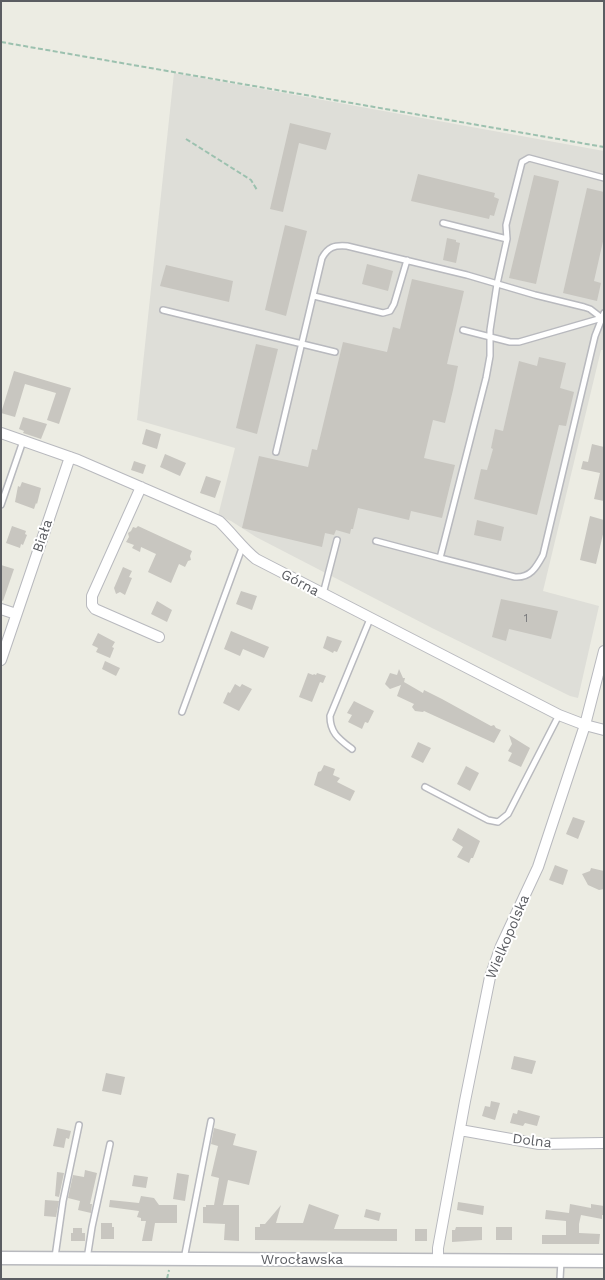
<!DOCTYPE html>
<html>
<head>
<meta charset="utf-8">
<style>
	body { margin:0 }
	#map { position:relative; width:605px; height:1280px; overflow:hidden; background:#ecece3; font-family:"Work Sans",sans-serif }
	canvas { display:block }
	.frame { position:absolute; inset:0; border:2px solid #5b5d62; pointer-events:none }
</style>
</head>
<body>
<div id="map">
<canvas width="605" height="1280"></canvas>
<div class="frame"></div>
</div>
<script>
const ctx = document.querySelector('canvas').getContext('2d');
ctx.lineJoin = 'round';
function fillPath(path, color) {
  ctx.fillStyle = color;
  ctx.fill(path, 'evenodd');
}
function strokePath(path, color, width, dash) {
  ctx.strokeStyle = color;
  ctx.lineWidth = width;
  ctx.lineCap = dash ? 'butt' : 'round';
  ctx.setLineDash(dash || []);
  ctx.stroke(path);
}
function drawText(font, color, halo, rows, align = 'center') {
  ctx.font = font + ' "Work Sans",sans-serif';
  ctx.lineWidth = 4;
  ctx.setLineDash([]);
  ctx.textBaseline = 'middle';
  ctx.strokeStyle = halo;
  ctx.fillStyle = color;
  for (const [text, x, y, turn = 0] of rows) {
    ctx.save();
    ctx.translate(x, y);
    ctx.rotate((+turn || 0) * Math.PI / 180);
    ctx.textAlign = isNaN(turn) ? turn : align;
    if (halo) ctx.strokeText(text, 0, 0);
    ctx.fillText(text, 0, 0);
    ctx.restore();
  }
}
const industrial = new Path2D(`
	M174,73L604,151V350H601L543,591L599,606L578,698L570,696L432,628L256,537L231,521L218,516L235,448L137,420Z`);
const building = new Path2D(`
	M290,123L331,133L326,150L299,143L283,212L270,209Z
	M418,174L495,193L494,197L499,199L494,216L490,215L489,219L411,201Z
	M534,175L559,181L536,284L509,278Z
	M587,188L604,192V237L594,281L601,283L597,301L563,293Z
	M285,225L307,231L286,316L265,310Z
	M447,238L456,240V242L460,243L456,263L443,260Z
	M367,264L393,271L388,291L362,284Z
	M166,265L233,281L229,302L160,286Z
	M412,279L464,291L447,364L458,366L453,390L445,423L433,420L424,458L455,465L442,518L411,511L409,520L358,508L353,529H351L350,534L336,530L334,535L325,533L322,547L242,528L259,456L308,467L312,449L317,450L343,342L387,352L393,327L400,329Z
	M256,344L278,349L257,434L236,428Z
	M539,357L566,363L560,388L574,392L566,426L559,425L537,515L474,499L481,469L487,470L493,449L491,448L495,429L503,431L519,361L537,366Z
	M14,371L71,388L59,424L47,420L56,393L25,384L15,417L1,413Z
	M23,417L47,424L41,439L23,433L24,431L19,429Z
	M146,429L161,434L157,449L142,444Z
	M592,444L604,447V501L594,499L600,473L581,469L583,461L588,462Z
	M165,454L186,463L180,476L160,467Z
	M134,461L146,465L143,474L131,470Z
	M206,476L221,481L215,498L200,493Z
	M22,482L41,488L37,504L36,503L34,509L15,502L18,486L20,487Z
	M590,516L604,520V530L596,564L580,560Z
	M477,520L504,527L501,541L474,535Z
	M12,526L26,531L25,534L27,535L23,545L21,544L20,548L6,543Z
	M138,526L192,551L190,556L191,560L188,561L185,567L179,564L171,583L148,572L156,554L141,547L140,552L132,548L134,545L126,542L129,537L128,533L131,531L133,527L136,528Z
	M1,565L14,569L3,601L1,600Z
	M123,567L132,571L129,577L132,578L125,595L120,592L116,594L114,588Z
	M241,591L257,596L252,610L236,604Z
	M501,599L558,611L551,639L509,629L506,641L492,637Z
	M157,601L172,610L167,622L151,614Z
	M231,631L269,647L264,658L243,649L240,656L224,649Z
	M98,633L115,642L112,647L114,648L110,658L96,652L98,648L92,645Z
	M327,636L342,641L337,652L334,651L333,653L323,648Z
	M105,661L120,668L116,676L102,669Z
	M399,669L403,678H405L404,682L423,693L424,690L442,699L491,726L494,725L496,728L501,730L494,743L424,711L423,712L415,711L412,707L414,704L397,696L401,685L390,689L385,684L390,673L397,675Z
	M308,673L313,675L314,674L316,675L317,673L326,676L323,683L320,682L312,702L299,697Z
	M235,684L240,687L242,684L252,689L239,711L223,703L228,692L230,693Z
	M354,701L374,711L368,723L365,722L362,729L348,722L352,715L347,713Z
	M509,735L530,748L521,767L508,761L512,753L508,751L512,744Z
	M418,742L431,748L423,763L411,757Z
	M324,765L335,769L333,775L340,778L337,782L355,791L350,801L314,785L318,772L321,771Z
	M466,766L479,773L470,791L457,784Z
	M573,817L585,821L578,839L566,834Z
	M458,828L480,841L473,858H471L469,863L457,857L463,847L452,840Z
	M555,865L568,870L563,885L549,880Z
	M591,868L604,871V889L599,890L588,885L582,874L590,871Z
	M514,1056L536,1061L532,1074L511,1069Z
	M106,1073L125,1077L121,1095L102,1091Z
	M491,1101L500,1103L495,1120L482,1116L485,1106L490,1107Z
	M518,1110L540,1116L537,1126L525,1123L523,1126L510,1123L513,1113L517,1114Z
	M57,1128L71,1131L69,1139L66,1138L64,1148L53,1146Z
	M214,1128L236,1134L233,1145L257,1151L249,1185L228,1180L223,1205H239V1241L224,1240L225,1224L203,1223V1207H206V1205H214L219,1178L211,1176L218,1146L211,1144Z
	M85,1170L97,1173L90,1204H92L91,1213L78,1210L80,1201L68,1198L73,1175L84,1177Z
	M57,1172L64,1173L59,1197L55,1196Z
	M177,1173L189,1175L185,1201L173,1199Z
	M134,1175L148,1177L146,1188L132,1186Z
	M141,1196L154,1198L159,1205H177V1223H155L152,1241H142L146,1221H141V1218L137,1217L139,1211L109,1207L110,1200L139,1203Z
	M45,1200L59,1201L56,1217L44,1216Z
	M458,1202L484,1206L483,1215L457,1210Z
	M309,1204L339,1215L334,1229H397V1241L255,1240V1227H260V1224H265L281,1205L276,1223H303Z
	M570,1204L591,1208V1204L604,1206V1215H602V1219L581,1215L579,1224V1233L600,1234L599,1244H542V1235H566V1221L545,1219L546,1210L569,1213Z
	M366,1209L381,1213L379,1221L364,1217Z
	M101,1223H112V1227H114V1239H101Z
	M456,1227H482V1240L452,1242V1230H455Z
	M496,1227H512V1240H496Z
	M73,1228H82V1233H85V1241H71V1233H73Z
	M415,1229H427V1241H415Z`);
const path = new Path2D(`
	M1,42L604,147
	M186,139L251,180L257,190
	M167,1279L169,1270`);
const service = new Path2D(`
	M604,178L529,158L522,162L506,225L507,239L497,284L490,330V356L486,378L440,558L515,577C530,578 536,568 543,555L595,336L604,313
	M443,223L507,239
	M314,296L383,313L390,311L394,304L407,260
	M163,310L335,352
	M463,330L510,342H519L602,318
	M276,452L322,258C328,247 334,245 347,246L467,275L535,295L584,307L590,309L603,319
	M1,505L23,441
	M376,541L440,558
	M323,594L337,540
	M182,712L242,548
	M352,749C339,739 330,733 330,716L370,619
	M425,787L488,820L498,822L508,814L559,715
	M55,1257L63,1201L79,1125
	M87,1259L92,1227L110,1144
	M184,1259L211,1121
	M560,1279L561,1261`);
const minor = new Path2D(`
	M1,433L78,460L219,521C232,533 242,548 256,559L559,715L585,725L604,730
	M141,487L92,596V605L95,609L159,637
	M1,609L16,614
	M1,660L70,457
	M460,1130L539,1144L604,1143
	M438,1260V1248L465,1101L490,977L501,946L538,867L585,725L604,651`);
const tertiary = new Path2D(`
	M1,1258L604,1261`);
const numberNames = [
	["1",526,619]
];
const streetNames = [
	["Biała",43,536,-71],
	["Górna",300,583,28],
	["Wielkopolska",508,937,-67],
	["Dolna",532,1141,7],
	["Wrocławska",302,1260]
];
fillPath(industrial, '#deded8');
fillPath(building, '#c8c6c0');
strokePath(service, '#b8b9be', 8);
strokePath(minor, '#b8b9be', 12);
strokePath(tertiary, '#b8b9be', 15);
strokePath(path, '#9cc1af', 2, [5, 2.5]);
strokePath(service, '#fff', 5);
strokePath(minor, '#fff', 10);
strokePath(tertiary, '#fff', 12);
drawText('11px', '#76777a', null, numberNames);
drawText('14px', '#5b5d62', '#fff', streetNames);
</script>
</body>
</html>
